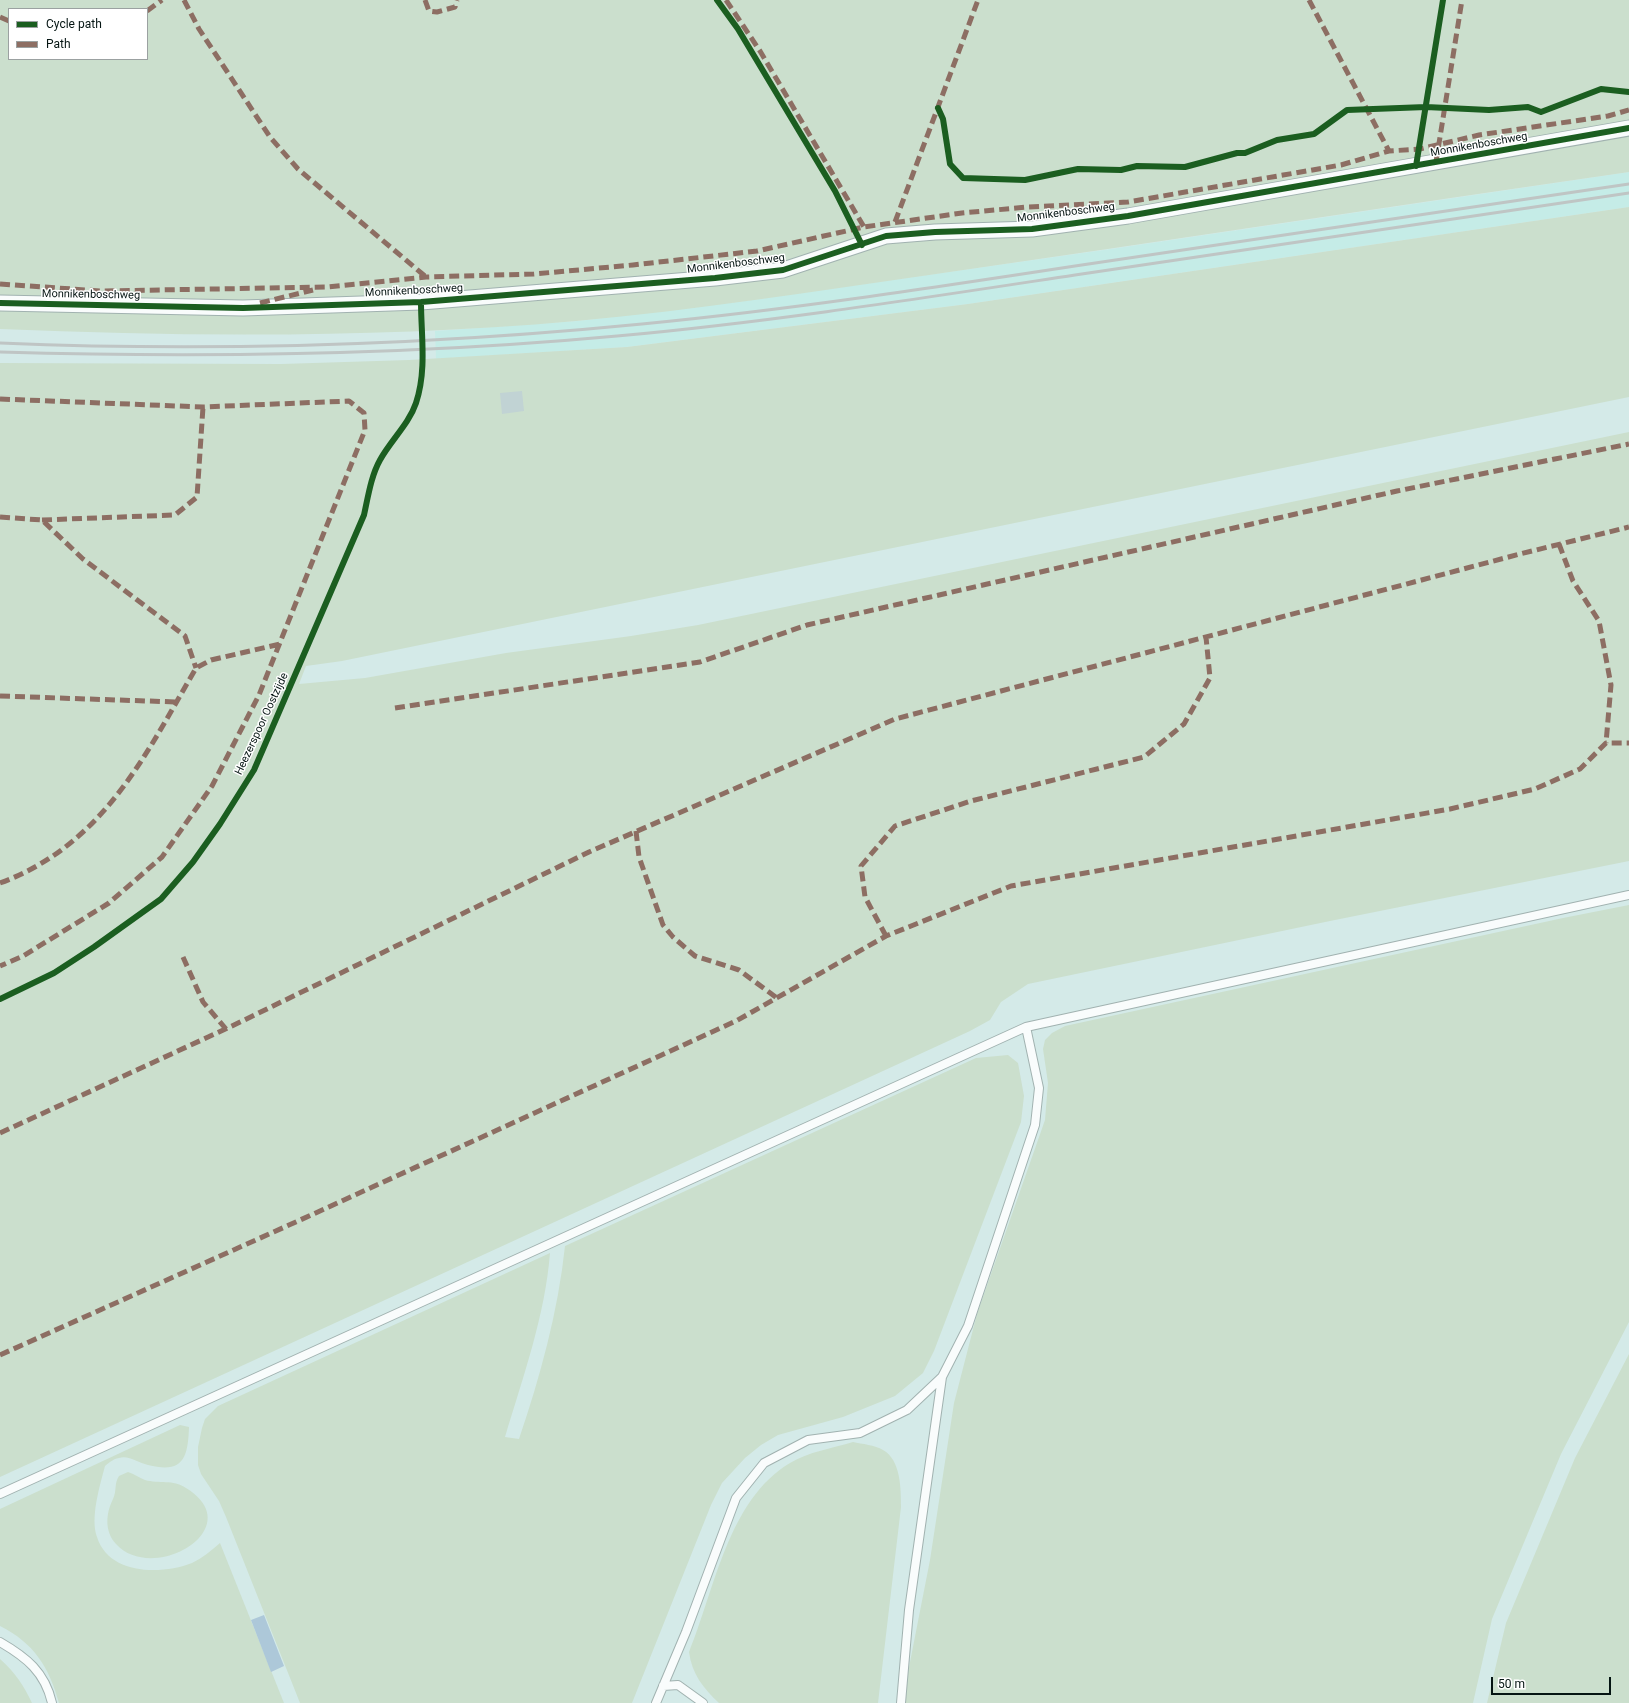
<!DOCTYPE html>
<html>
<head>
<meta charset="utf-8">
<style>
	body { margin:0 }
	#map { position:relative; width:1629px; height:1703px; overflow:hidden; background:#d4eae8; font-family:Roboto,sans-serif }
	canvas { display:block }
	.legend { position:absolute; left:8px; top:8px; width:140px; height:52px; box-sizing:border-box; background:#fff; border:1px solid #9ba1a1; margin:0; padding:5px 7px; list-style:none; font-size:12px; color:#051513 }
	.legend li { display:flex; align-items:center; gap:8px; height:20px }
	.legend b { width:20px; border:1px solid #9ba1a1 }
	.scale { position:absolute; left:1491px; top:1677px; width:120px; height:18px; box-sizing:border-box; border:2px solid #051513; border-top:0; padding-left:5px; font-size:12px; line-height:14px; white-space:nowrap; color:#051513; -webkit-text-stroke:3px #fff; paint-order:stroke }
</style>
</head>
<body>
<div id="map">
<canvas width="1629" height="1703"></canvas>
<ul class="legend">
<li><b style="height:5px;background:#1b5e20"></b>Cycle path</li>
<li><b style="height:5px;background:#8d6e63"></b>Path</li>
</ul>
<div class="scale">50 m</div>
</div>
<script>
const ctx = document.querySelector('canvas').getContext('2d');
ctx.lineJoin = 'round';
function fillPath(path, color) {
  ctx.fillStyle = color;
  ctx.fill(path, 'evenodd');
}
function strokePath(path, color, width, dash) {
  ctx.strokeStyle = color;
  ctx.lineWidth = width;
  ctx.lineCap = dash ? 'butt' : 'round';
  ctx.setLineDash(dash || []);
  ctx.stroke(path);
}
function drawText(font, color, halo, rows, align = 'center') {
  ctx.font = font + ' Roboto,sans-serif';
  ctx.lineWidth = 3;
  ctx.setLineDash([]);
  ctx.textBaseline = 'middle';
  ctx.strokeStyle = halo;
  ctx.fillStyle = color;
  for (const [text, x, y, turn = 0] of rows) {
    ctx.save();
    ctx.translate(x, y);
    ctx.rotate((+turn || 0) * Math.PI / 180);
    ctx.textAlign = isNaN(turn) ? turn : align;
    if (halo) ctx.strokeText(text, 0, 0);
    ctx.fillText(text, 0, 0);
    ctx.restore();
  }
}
const built = new Path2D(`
	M1629,172V207L968,304L627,347L436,359L435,331L578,321L737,302L1111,249Z`);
const green = new Path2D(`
	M0,0H1629V172C1398,205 1167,241 936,274C816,291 697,310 576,321C385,338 192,337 0,329ZM9,9H147V59H9Z
	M1629,207V397L342,661L306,666L299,684L365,678L506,653L631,636L698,625L1629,432V861L1330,921L1028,984L1001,1002L990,1020L970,1031L0,1477V363L281,364L409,360L627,347L968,304Z
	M1629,905V1322L1561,1454L1492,1619L1473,1703H902L930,1560L954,1403L977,1314L1045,1120L1048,1083L1043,1049L1045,1040L1052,1033L1065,1026L1563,918Z
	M1008,1055L1018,1063L1024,1096L1021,1122L934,1351L923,1373L895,1396L843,1417L778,1435L761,1445L745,1458L722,1483L711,1505L632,1703H300L226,1517L219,1501L201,1474L198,1465V1447L202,1428L205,1419L218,1406L550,1253C545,1316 523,1377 505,1437L519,1439C540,1377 558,1312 565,1246L976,1058Z
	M1629,1354V1703H1487L1506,1623L1575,1458Z
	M180,1425L189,1427C188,1458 183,1474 148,1465C138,1463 129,1455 119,1458C113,1459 110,1462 105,1466C100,1485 90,1518 97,1537C109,1575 161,1575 192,1563C202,1558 211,1551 220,1543L284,1703H59C49,1667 34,1643 0,1626V1509Z
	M853,1442C862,1444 875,1445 883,1450C901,1460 901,1489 901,1507L878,1703H719C703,1688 692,1674 689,1652C715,1589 728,1500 790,1463C808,1452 833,1448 853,1442Z
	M128,1472C134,1474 140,1478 145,1480C159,1484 173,1479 186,1488C251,1528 153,1585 116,1544C104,1531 106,1513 113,1499C117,1491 114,1483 119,1476Z
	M0,1659C15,1672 24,1686 32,1703H0Z`);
const water = new Path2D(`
	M264,1615L284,1666L271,1672L251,1620Z`);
const building = new Path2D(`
	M522,391L524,411L502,414L500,393Z`);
const service = new Path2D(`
	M0,1494L1026,1027L1629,895
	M0,1642C26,1657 45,1672 52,1703
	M663,1686L678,1685L703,1703
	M656,1703L686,1632L736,1498L764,1463L808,1440L860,1433L907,1410L942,1377L968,1326L1035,1125L1039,1088L1026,1027
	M901,1703L909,1610L942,1377`);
const minor = new Path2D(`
	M0,303L243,308L421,302L715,278L783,270L886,236L935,232L1032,229L1128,216L1629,128`);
const rail = new Path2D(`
	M0,343C214,352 429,345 642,324C787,310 931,288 1075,266C1259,239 1444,211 1629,184
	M0,352C206,358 412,355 617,336C771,322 923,298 1075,275C1260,248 1444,220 1629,193`);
const quiet = new Path2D(`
	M184,0L199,29L270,137L298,169L426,277
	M425,0L429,11L437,12L455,7L457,0
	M726,0L760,51L864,227
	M1309,0L1389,151
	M147,11L162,0
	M0,17L9,21
	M1436,162L1462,0
	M895,222L978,0
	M0,284L101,291L327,287L426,277L534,274L633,265L757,251L864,227L962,213L1028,207L1128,202L1341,165L1389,151L1420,149L1479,135L1608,116L1629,110
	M260,303L313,290
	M0,399L203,407L349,401L364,413L365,430L259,695L212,786L162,857L109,903L23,956L0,966
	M0,517L42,520L83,559L185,636L196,668
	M42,520L175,515L197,497L203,407
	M1559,544L1573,581L1599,621L1611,685L1606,743
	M0,696L176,702
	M395,708L700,662L807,625L1397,491L1629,444
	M636,831L639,857L663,925L673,937L695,956L739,970L777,998
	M0,883C103,845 145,756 196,668L211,660L280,644
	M886,936L865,897L861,866L895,826L971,801L1144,757L1184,724L1210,678L1206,637
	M183,957L203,1002L226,1029
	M0,1133L232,1026L589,852L895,719L1520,554L1629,527
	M0,1355L298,1221L736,1021L886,936L1011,886L1450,809L1535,789L1580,769L1606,743H1629`);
const cycleway = new Path2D(`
	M717,0L738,29L835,191L862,245
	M938,108L943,119L950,164L963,178L1025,180L1078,169L1121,170L1137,166L1185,167L1237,153H1245L1277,140L1314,134L1347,110L1426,107L1489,110L1528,107L1541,112L1601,89L1629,92
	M1416,166L1443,0
	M0,303L243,308L421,302L715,278L783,270L886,236L935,232L1032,229L1128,216L1629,128
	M0,999L54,973L94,947L161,899L193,862L220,824L254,770L364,515C368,497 371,476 380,460C391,440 409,424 416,403C427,370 421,335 421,302`);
const streetNames = [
	["Monnikenboschweg",1479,145,-10],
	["Monnikenboschweg",1066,213,-7],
	["Monnikenboschweg",736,264,-7],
	["Monnikenboschweg",414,291,-3],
	["Monnikenboschweg",91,295,1],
	["Heezerspoor Oostzijde",262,724,-65]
];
fillPath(built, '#c5ece7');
fillPath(green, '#cbdfcd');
fillPath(water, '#adc8d9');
fillPath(building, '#c1d3d4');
strokePath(service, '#a1b2b0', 10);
strokePath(minor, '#a1b2b0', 17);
strokePath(service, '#f9fcfc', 8);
strokePath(minor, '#f9fcfc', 15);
strokePath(rail, '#bfc5c4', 3);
strokePath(quiet, '#8d6e63', 5, [10, 5]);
strokePath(cycleway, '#1b5e20', 6);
drawText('11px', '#051513', '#fff', streetNames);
</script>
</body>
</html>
